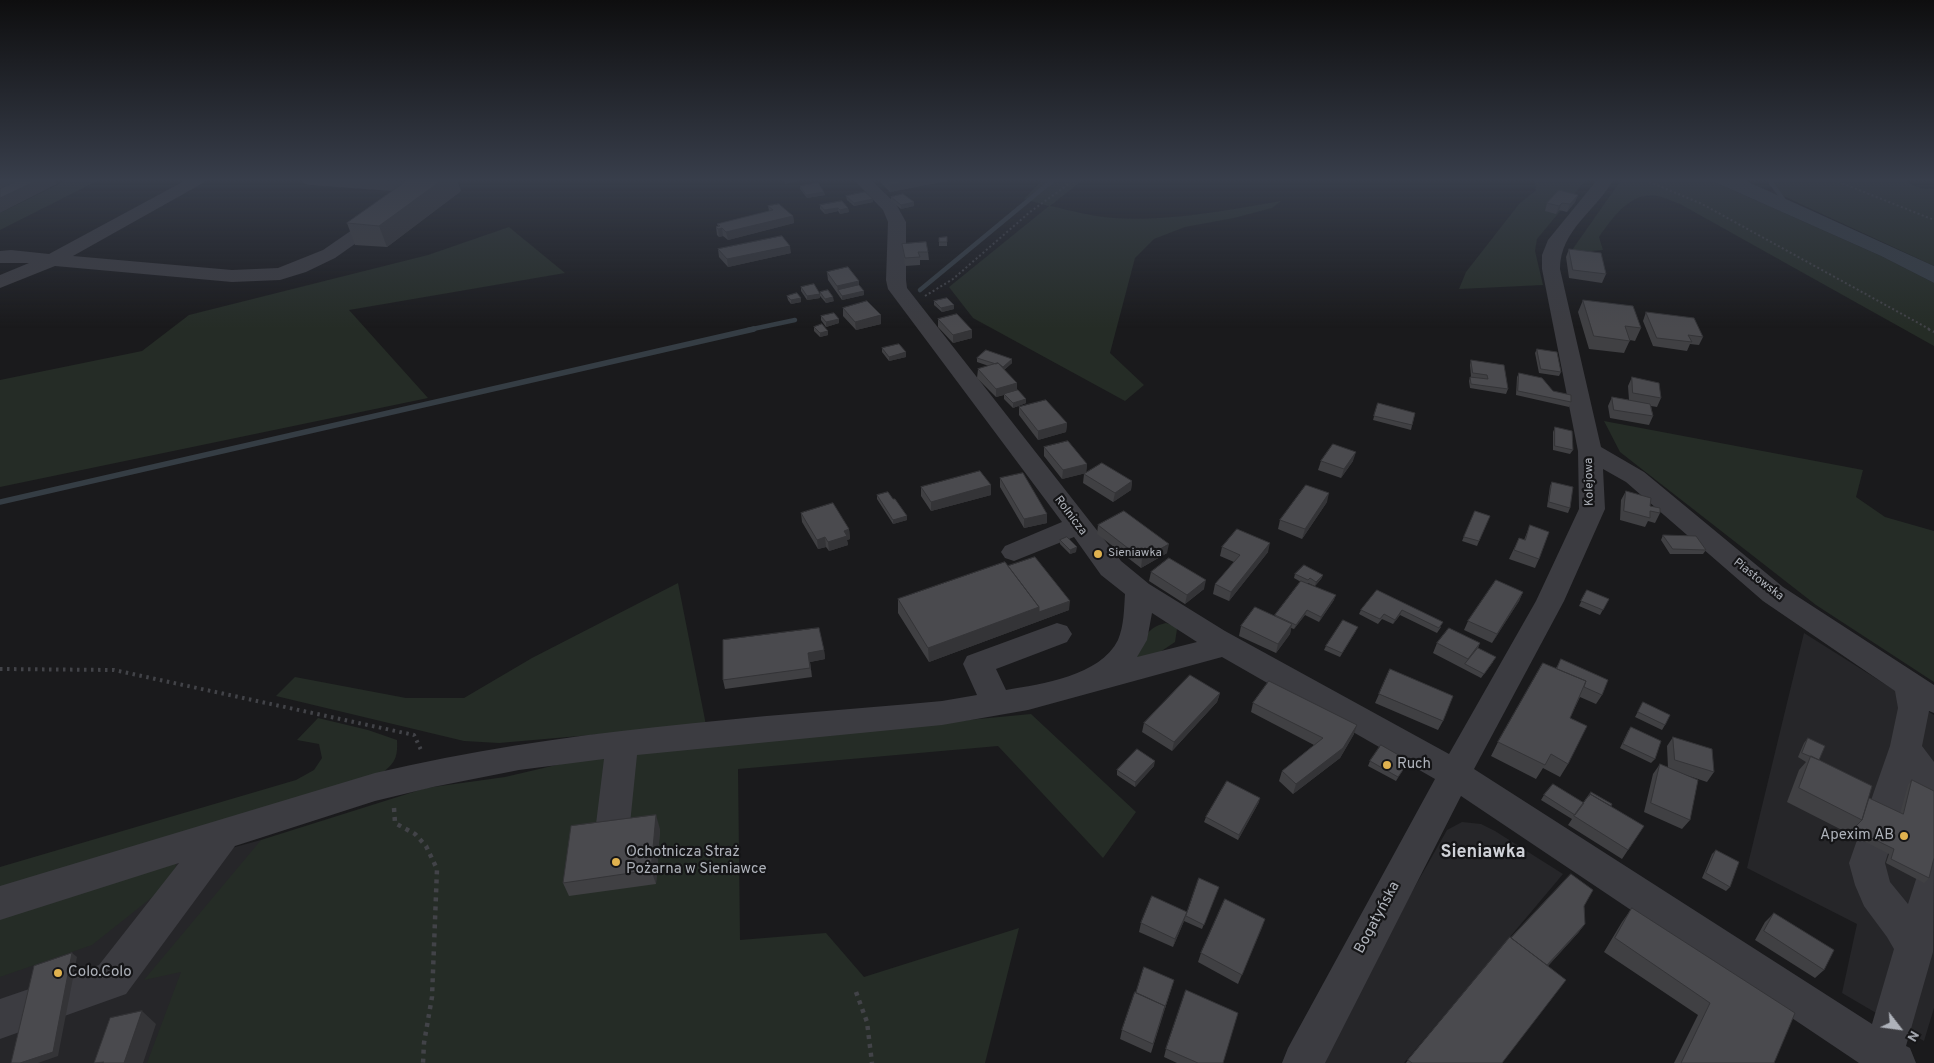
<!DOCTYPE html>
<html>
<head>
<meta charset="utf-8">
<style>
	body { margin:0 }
	#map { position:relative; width:1934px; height:1063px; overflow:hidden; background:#1a1a1c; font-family:Overpass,sans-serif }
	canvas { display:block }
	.north { position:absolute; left:1874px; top:1003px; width:50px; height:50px; -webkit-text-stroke:4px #151517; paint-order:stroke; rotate:120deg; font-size:14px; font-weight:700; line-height:20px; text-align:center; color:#aeb2ba }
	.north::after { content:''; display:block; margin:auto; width:18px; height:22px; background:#aeb2ba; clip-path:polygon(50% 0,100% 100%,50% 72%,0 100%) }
</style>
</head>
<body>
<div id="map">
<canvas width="1934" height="1063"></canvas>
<div class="north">N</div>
</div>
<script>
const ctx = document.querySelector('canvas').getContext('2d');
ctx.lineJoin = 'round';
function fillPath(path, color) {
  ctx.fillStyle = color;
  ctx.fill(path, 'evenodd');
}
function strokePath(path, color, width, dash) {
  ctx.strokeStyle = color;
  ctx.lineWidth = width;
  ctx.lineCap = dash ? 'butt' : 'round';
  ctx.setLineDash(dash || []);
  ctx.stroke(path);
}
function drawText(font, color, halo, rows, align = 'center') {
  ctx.font = font + ' Overpass,sans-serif';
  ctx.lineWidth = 4.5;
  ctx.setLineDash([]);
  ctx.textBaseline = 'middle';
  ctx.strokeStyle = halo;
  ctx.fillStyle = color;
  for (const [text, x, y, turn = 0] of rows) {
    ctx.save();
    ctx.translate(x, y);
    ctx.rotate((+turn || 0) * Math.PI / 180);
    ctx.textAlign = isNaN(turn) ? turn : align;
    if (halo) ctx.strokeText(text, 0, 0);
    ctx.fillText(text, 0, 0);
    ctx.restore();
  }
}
const built = new Path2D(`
	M1804,633L1934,715V1008L1924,1041L1842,993L1857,924L1747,868Z
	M1462,822L1481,824L1495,831L1563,874L1404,1063H1315L1447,830Z
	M261,840L252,891L163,1063H0V919L176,863Z`);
const green = new Path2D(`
	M67,180H99L0,230V213Z
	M1042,180H1083L1050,206C1070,210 1093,217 1114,218C1165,222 1230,210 1281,201L1272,208L1234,218L1185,227L1154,239L1135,258L1110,353L1144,385L1125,401L973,318L949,287L1049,206L1024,199Z
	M1534,180H1586L1537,239L1535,251L1543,285L1459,289L1466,272L1519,204L1536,190Z
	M1621,180H1710L1881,256L1934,283V346L1680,204C1673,202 1665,197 1657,196C1629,192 1613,218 1599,237L1603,250L1570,253Z
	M1772,180H1903L1920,188L1934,189V266L1779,194L1772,183Z
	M509,227L565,273L349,310L428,398L0,487V380L142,351L189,315L428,255Z
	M1604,421L1863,470L1856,497L1885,517L1934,531V682L1816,605L1620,452Z
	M678,583L706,725L499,743L464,741L276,696L295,677L406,698H464L532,658Z
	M1166,623L1175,626L1177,629L1175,642L1160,652L1135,662C1142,643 1145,627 1166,623Z
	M1031,714L1136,812L1103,858L998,746L738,769L740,940L826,933L864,977L1019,928L985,1063H147L181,972L144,980L261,840L426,788L505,777L599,755Z
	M318,718L368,730L397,740C398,760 394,763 379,776L0,895V867L296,780L314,770L322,758L319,744L297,740Z
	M176,863L175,879L92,945L0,977V919Z`);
const water = new Path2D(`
	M1710,180H1744L1934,266V283L1881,256Z`);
const streamFar1 = new Path2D(`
	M1771,180V183L1783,199
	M920,290L1053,180
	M748,330L795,320`);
const stream = new Path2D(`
	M0,502L754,329`);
const pathFar3 = new Path2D(`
	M1645,180L1702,204L1931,330
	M1834,180L1934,220
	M925,296L953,279L1030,212L1074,180`);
const pathFar2 = new Path2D(`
	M1928,329L1934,332`);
const pathFar1 = new Path2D(`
	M0,669L114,670L414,735L422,752`);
const path = new Path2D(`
	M394,808L395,823L415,834L426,846L437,869L432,997L424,1043L423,1063
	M856,992L867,1022L872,1063`);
const minor = new Path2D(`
	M0,180H23L21,183L0,191Z
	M186,180H205L203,183L73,256L232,270L278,268L323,250L407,192L309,185L303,183L301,180H374L420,183L425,180H443L430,191L335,258L306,272L280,280L232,282L55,266L0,288V275L29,263H0V251L11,250L49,254Z
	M854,180H871L896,204L906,222V280L907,288L1121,561L1149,584L1225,631L1449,754L1536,601L1579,509L1578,451L1542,269V255L1548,240L1597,180H1613C1596,211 1560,230 1560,269L1601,447L1644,472L1783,587L1934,685V713L1929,711L1922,746L1934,762V798L1922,794L1911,781L1885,863L1890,882L1908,904L1921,864L1934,860L1933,952L1906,1046L1910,1048L1916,1063H1859L1461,796L1325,1063H1282L1288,1048L1435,779L1222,657L1028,710L942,725L637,755L630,824L625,835L613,839L601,835L596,824L604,759L519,770L433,787L375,801L235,846L126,994L0,1039V999L99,965L179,863L0,920V886L375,773C561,729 752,718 942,701L977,695L963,664L967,656L1057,623L1067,626L1072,634L1067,642L996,669L1006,690C1042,684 1100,676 1118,640C1124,626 1124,609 1125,594L1101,575L1074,537L1014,561L1005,558L1001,552L1005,546L1062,522L888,289L886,280L888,222L883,210ZM1603,469L1626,482L1763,601L1895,691L1898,708L1890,746L1849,863L1855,885L1864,906L1887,937L1894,949L1872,1024L1474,769L1564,601L1605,509ZM1152,613L1197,642L1137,657L1147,640Z`);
const wall = new Path2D(`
	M408,180H457L461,191L387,247L355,245L347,223Z
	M881,180H947V181L890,192L881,183Z
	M800,186L824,192L825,195L807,198L800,189Z
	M1578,195L1575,202L1567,212L1559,210L1556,214L1545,211L1547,203Z
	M846,196L873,202L854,206L847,200Z
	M891,197L914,202V206L901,209L891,201Z
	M820,205L848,208L849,212L840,214L838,211L825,214L820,209Z
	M768,206L793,216L794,223L728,240L723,236L719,237L717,235L716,227L718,226L717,224L769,211Z
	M947,237V246H939V238Z
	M902,244L928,252L929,260H920V265L905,266L903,252Z
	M718,249L791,253L728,267L719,257Z
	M1569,249L1606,274L1602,283L1569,278L1566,257Z
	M827,272L859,281V285L864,295L842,300L828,280Z
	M801,287L820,298L807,300L801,291Z
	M820,292L834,301L826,303L820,296Z
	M787,296L801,298V302L791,304L788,300Z
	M1583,300L1641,328L1635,341L1630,340L1624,353L1589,349L1578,312Z
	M934,301L954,309L942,312L934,305Z
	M843,308L881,324L856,330L843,316Z
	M1646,312L1703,337L1699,345L1690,344L1687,351L1653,346L1643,321Z
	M821,316L839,319V323L826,327L821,320Z
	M938,319L972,338L953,343L938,327Z
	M814,327L828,335L820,337L814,331Z
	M882,348L906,357L889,361L882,352Z
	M1537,349L1561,372L1559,376L1539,373L1535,353Z
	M977,358L1012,359V363L1004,370L1017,391L1026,403L1013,408L1004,399V395L996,397L977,378L978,369L989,366L977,362Z
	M1471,360L1508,389L1506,394L1470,388L1469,381L1470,377H1471L1470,365Z
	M1519,373L1553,391L1571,402L1569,407L1516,395L1517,377Z
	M1632,377L1661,398L1657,407L1651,406L1653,416L1649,425L1610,418L1608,406L1612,397L1629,400L1628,386Z
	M1378,403L1415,413L1411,430L1373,420Z
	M1019,407L1067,423L1066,432L1038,440L1019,415Z
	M1555,427L1573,450L1570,454L1553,450V432Z
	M1044,447L1087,464L1086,473L1062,479L1044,456Z
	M1321,461H1353L1341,478L1318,470Z
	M1084,474L1132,481L1131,490L1113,502L1083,483Z
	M1000,478L1047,523L1024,528L1000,487Z
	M1552,482L1570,508L1568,513L1547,507L1550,486Z
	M991,485V495L931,511L921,496V487Z
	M1626,491L1650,506L1660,513L1655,523L1648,521L1645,527L1620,520L1621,500Z
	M877,495L907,520L893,524L877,499Z
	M1327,502L1302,539L1278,529L1280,520Z
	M1475,511L1490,516L1477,546L1462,541Z
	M801,513L849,529L850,539L847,540L848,545L829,551L826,547L818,549L802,522Z
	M1098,525L1167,553L1141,568L1097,534Z
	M1530,525L1539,559L1535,568L1509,559L1519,538L1524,540Z
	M1663,535L1706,550L1703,554H1670L1661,540Z
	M1060,540L1076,552L1070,554L1060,544Z
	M1222,547L1268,552L1229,601L1213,594L1215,584L1234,562L1220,556Z
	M1008,566L1069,610L929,662L898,613V599Z
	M1151,572L1204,589L1185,604L1149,581Z
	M1295,574L1323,575L1321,579L1315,586L1308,583L1307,584L1334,600L1319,622L1305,615L1294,629L1291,628L1290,634L1276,653L1239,636L1241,626L1275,616L1301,582L1294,578Z
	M1377,590L1441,627L1437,633L1400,615L1393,624L1382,619L1378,624L1359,614L1361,610Z
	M1587,590L1609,599L1600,615L1579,606Z
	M1523,592L1519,601L1492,643L1464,630L1468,621Z
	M1356,631L1340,657L1324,650L1326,646Z
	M1437,643H1480L1478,648L1493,662L1481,678L1433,653Z
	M824,650L825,659L810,662L812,677L725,689L723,680Z
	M1561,659L1602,695L1596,704L1580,697L1570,718L1568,764L1560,777L1543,768L1536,779L1491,756L1498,742L1556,668Z
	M1220,693L1217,702L1172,751L1142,732L1144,723Z
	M1379,694L1443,721L1438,730L1375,703Z
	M1643,702L1665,725L1662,730L1635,717Z
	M1253,703L1354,734L1340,758L1293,794L1279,781L1282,771L1314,745L1251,712Z
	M1631,727L1655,759L1651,763L1620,748L1628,731Z
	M1673,737L1714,772L1707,782L1680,773L1690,820L1682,829L1644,812L1653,774L1660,764L1668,768L1667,746Z
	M1808,738L1819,760L1869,798L1900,813L1908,785L1912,780L1929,878L1924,883L1886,863L1889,854L1787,802L1799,770L1806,762L1798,757L1804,743Z
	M1370,761H1409L1406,765L1396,781L1368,766Z
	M1154,766L1135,787L1117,775V770Z
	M1544,795L1584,803L1611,806L1628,850L1622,859L1568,825L1572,819L1541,800Z
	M1259,802L1238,840L1204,822L1206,817Z
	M660,829L656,884L569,896L563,883Z
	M1716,850L1730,887L1726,891L1702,878L1712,854Z
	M1219,887L1202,929L1184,921L1173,947L1139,932L1141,923L1187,912Z
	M1584,906L1585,924L1578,933L1548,966L1502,1063H1406L1408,1060Z
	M1632,908L1774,1063H1674L1698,1015L1604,952L1622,922Z
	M1774,913L1824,970L1815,978L1755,940L1765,922Z
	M1265,919L1238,984L1198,962L1201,953Z
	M1174,980L1151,1053L1120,1039L1122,1030Z
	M1166,1049L1223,1063H1177L1164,1057Z`);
const shadedWall = new Path2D(`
	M38,180H54L57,184L0,213V198Z
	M442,180H457L461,191L387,247L379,226Z
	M784,180H799V181L785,184Z
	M916,180H947V181L890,192V185Z
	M824,192L825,195L807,198L806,195Z
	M1578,195L1575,202L1567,212L1570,204Z
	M873,199V202L854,206V203Z
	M914,202V206L901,209V205Z
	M1562,203L1559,210L1556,214L1559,206Z
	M838,208V211L825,214L824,210Z
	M848,208L849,212L840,214V210Z
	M793,216L794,223L728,240L726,232Z
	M722,228L723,236L719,237L718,229Z
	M790,246L791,253L728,267L727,259Z
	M859,281V289L838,290L837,286Z
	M864,291V295L842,300V296Z
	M820,294V298L807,300V296Z
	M833,297L834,301L826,303L825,299Z
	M801,298V302L791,304V300Z
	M954,305V309L942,312L941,308Z
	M881,315V324L856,330L855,322Z
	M839,319V323L826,327V322Z
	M972,330V338L953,343V335Z
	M828,331V335L820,337V333Z
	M906,352V357L889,361V357Z
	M1012,359V363L1003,371V367Z
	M1017,383V391L996,397V389Z
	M1026,399V403L1013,408V403Z
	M1067,423L1066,432L1038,440V431Z
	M1356,452L1353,461L1341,478L1344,469Z
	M1087,464L1086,473L1062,479L1063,470Z
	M1132,481L1131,490L1113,502L1115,493Z
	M991,485V495L931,511V502Z
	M1329,493L1327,502L1302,539L1305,529Z
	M1047,514V523L1024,528V519Z
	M907,516V520L893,524V520Z
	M849,529L850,539L847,540L848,545L829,551L828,542L844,531Z
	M825,537L826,547L818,549L817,540Z
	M1270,543L1268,552L1229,601L1231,592Z
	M1169,544L1167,553L1141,568L1142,559Z
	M1077,547L1076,552L1070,554V550Z
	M1323,575L1321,579L1315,586L1316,582Z
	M1206,580L1204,589L1185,604L1187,595Z
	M1523,592L1519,601L1492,643L1497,634Z
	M1336,595L1334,600L1319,622L1321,617Z
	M1070,601L1069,610L929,662L928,648L1039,607Z
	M1307,610L1305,615L1294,629L1296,625Z
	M1402,610L1400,615L1393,624L1395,620Z
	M1292,624L1290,634L1276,653L1278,644Z
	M824,650L825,659L810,662L812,677L808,653Z
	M1220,693L1217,702L1172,751L1174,742Z
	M1357,725L1354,734L1340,758L1293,794L1296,784Z
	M1155,761L1154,766L1135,787V782Z
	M1260,798L1259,802L1238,840L1239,835Z
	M656,815L660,829L656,884L651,870Z
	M1187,912L1184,921L1173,947L1175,939Z
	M1265,919L1262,928L1238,984L1242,975Z
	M1585,924L1578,933L1537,978L1544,969Z
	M72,953L77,957L58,1056L38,1063H20Z
	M142,1011L156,1024L143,1063H124Z`);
const building = new Path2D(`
	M19,180H38L0,198V189Z
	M408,180H442L379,226L347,223Z
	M885,180H916L890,185Z
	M818,183L824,192L806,195L800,186Z
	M1559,190L1578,195L1570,204L1562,203L1559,206L1547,203Z
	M865,192L873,199L854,203L846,196Z
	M903,194L914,202L901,205L891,197Z
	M842,201L848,208L840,210L838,208L824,210L820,205Z
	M779,204L793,216L726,232L722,228L718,229L716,227L720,226L717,224L773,210L768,206Z
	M782,236L790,246L727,259L718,249Z
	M947,237V242H939V238Z
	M926,242L928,252H918L920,257L905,258L902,244Z
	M1569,249L1601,253L1606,274L1573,270Z
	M848,267L859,281L837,286L827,272Z
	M814,284L820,294L807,296L801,287Z
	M859,285L864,291L842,296L838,290Z
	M828,290L833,297L825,299L820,292Z
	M797,293L801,298L791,300L787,296Z
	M947,298L954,305L941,308L934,301Z
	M1583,300L1633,306L1641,328L1625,326L1630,341L1594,336Z
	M867,301L881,315L855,322L843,308Z
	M1646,312L1694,318L1703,337L1688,335L1692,342L1657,338Z
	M834,313L839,319L826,322L821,316Z
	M957,314L972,330L953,335L938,319Z
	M822,324L828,331L820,333L814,327Z
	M899,344L906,352L889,357L882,348Z
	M1537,349L1557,352L1561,372L1541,369Z
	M986,350L1012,359L1003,367L998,363L996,364L977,358Z
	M1471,360L1504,365L1508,389L1471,384L1470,377L1488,379L1487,375L1473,373Z
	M998,363L1017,383L996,389L978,369Z
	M1519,373L1542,378L1553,391L1571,395V402L1518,391Z
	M1632,377L1659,383L1661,398L1633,393Z
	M1018,390L1026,399L1013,403L1004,394Z
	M1612,397L1650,404L1653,416L1614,410Z
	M1046,400L1067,423L1038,431L1019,407Z
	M1378,403L1415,413L1412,425L1374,416Z
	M1555,427L1572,431L1573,450L1555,446Z
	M1068,441L1087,464L1063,470L1044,447Z
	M1333,444L1356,452L1344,469L1321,461Z
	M1102,463L1132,481L1115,493L1084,474Z
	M980,471L991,485L931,502L921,487Z
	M1023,473L1047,514L1024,519L1000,478Z
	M1552,482L1573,487L1570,508L1549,502Z
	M1306,485L1329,493L1305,529L1280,520Z
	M1626,491L1651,498L1650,506L1660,508V513L1650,511V518L1624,511Z
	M888,492L893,499H895L907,516L893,520L877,495Z
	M833,503L849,529L844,531L847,536L828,542L825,537L817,540L801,513Z
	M1124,511L1169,544L1142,559L1098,525Z
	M1475,511L1490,516L1479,541L1464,537Z
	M1530,525L1549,532L1539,559L1514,550L1519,538L1525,540Z
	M1237,529L1270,543L1231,592L1215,584L1240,555L1222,547Z
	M1663,535L1696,536L1706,550L1673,549Z
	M1067,537L1077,547L1070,550L1060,540Z
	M1035,557L1070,601L1039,612V607L1008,566Z
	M1169,558L1206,580L1187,595L1151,572Z
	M1005,562L1039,607L928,648L898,599Z
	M1304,565L1323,575L1316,582L1310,578L1308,580L1295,574Z
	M1496,580L1523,592L1497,634L1468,621Z
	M1301,581L1336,595L1321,617L1307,610L1296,625L1275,615Z
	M1377,590L1443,622L1439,628L1402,610L1395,620L1384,614L1380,619L1361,610Z
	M1587,590L1609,599L1603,610L1581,601Z
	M1255,607L1292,624L1278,644L1241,626Z
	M1343,620L1358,627L1342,653L1326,646Z
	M819,628L824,650L808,653L810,668L723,680V640Z
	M1449,628L1480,643L1468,659L1437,643Z
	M1478,648L1496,657L1484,674L1465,664Z
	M1561,659L1608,680L1602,695L1584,687L1586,681L1557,669Z
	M1543,663L1586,681L1570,718L1587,726L1568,764L1551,754L1545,765L1498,742Z
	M1390,669L1453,696L1443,721L1379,694Z
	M1190,675L1220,693L1174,742L1144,723Z
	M1269,681L1357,725L1343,748L1296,784L1282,771L1323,738L1253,703Z
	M1643,702L1670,715L1665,725L1638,712Z
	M1631,727L1661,741L1655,759L1623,744Z
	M1673,737L1712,749L1714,772L1675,760Z
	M1808,738L1825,746L1819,760L1802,753Z
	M1381,745L1409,761L1398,777L1370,761Z
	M1137,749L1155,761L1135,782L1117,770Z
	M1811,756L1872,786L1862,820L1799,788Z
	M1660,764L1698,780L1690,820L1651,803Z
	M1912,780L1934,791V858L1929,878L1891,859L1894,849L1853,829L1862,820L1869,798L1903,814Z
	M1227,781L1260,798L1239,835L1206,817Z
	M1553,784L1584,803L1575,815L1544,795Z
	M1591,792L1612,804L1611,806L1590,794L1589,796Z
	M1590,794L1644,826L1628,850L1574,816Z
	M656,815L651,870L563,883L571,826Z
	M1716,850L1739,862L1730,887L1706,873Z
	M1571,874L1593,890L1584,906L1585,924L1547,965L1511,938Z
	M1199,878L1219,887L1204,925L1186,916Z
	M1152,896L1187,912L1175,939L1141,923Z
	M1225,899L1265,919L1242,975L1201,953Z
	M1632,908L1795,1013L1774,1063H1681L1710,1003L1615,938Z
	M1774,913L1834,950L1824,970L1764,931Z
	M1510,937L1566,980L1502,1063H1412L1408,1060Z
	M72,953L53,1052L20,1063H11L34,966Z
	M1144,967L1174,980L1164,1010L1165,1006L1136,993Z
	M1186,990L1238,1013L1223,1063H1198L1166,1049Z
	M1135,992L1165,1006L1153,1044L1122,1030Z
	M142,1011L124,1063H103L104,1062L94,1063L110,1018Z`);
const markers = [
	[1098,554,5,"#e0b24f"],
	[1387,765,5,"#e0b24f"],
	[1904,836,5,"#e0b24f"],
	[616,862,5,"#e0b24f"],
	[58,973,5,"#e0b24f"]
];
const streetNames = [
	["Kolejowa",1590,482,-91],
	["Rolnicza",1070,516,53],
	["Piastowska",1758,580,38]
];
const poiNames = [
	["Sieniawka",1108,554]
];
const nearPoinames = [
	["Ruch",1397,765],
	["Apexim AB",1894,836,"right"],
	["Ochotnicza Straż",626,853],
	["Pożarna w Sieniawce",626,870],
	["Colo.Colo",68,973]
];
const nearStreetnames = [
	["Bogatyńska",1378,918,-62]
];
const nearQuarternames = [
	["Sieniawka",1483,853]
];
fillPath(built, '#262629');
fillPath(green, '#252c26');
fillPath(water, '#353d44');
strokePath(streamFar1, '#353d44', 4.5);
strokePath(stream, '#353d44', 5.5);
strokePath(pathFar3, '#424348', 2, [2, 2.5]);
strokePath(pathFar2, '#424348', 2.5, [2.5, 3]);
strokePath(pathFar1, '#424348', 4, [2.5, 4.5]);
strokePath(path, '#424348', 4.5, [4, 5]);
fillPath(minor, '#3c3c41');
fillPath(wall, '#404043');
fillPath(shadedWall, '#343437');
fillPath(building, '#4a4a4e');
strokePath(building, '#343437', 1);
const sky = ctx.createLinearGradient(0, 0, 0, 328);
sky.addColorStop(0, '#0e0e0f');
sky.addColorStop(0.55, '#383e4b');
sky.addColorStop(1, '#383e4b00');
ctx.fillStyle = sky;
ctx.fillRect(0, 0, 1934, 328);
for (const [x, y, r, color] of markers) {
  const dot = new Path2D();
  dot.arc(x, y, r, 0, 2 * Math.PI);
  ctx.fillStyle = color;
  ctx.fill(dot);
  strokePath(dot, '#151517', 2);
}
drawText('12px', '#aeb2ba', '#151517', streetNames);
drawText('12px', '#aeb2ba', '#151517', poiNames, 'left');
drawText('15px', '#aeb2ba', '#151517', nearPoinames, 'left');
drawText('15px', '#aeb2ba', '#151517', nearStreetnames);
drawText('bold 18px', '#cfd1d7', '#151517', nearQuarternames);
</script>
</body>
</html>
